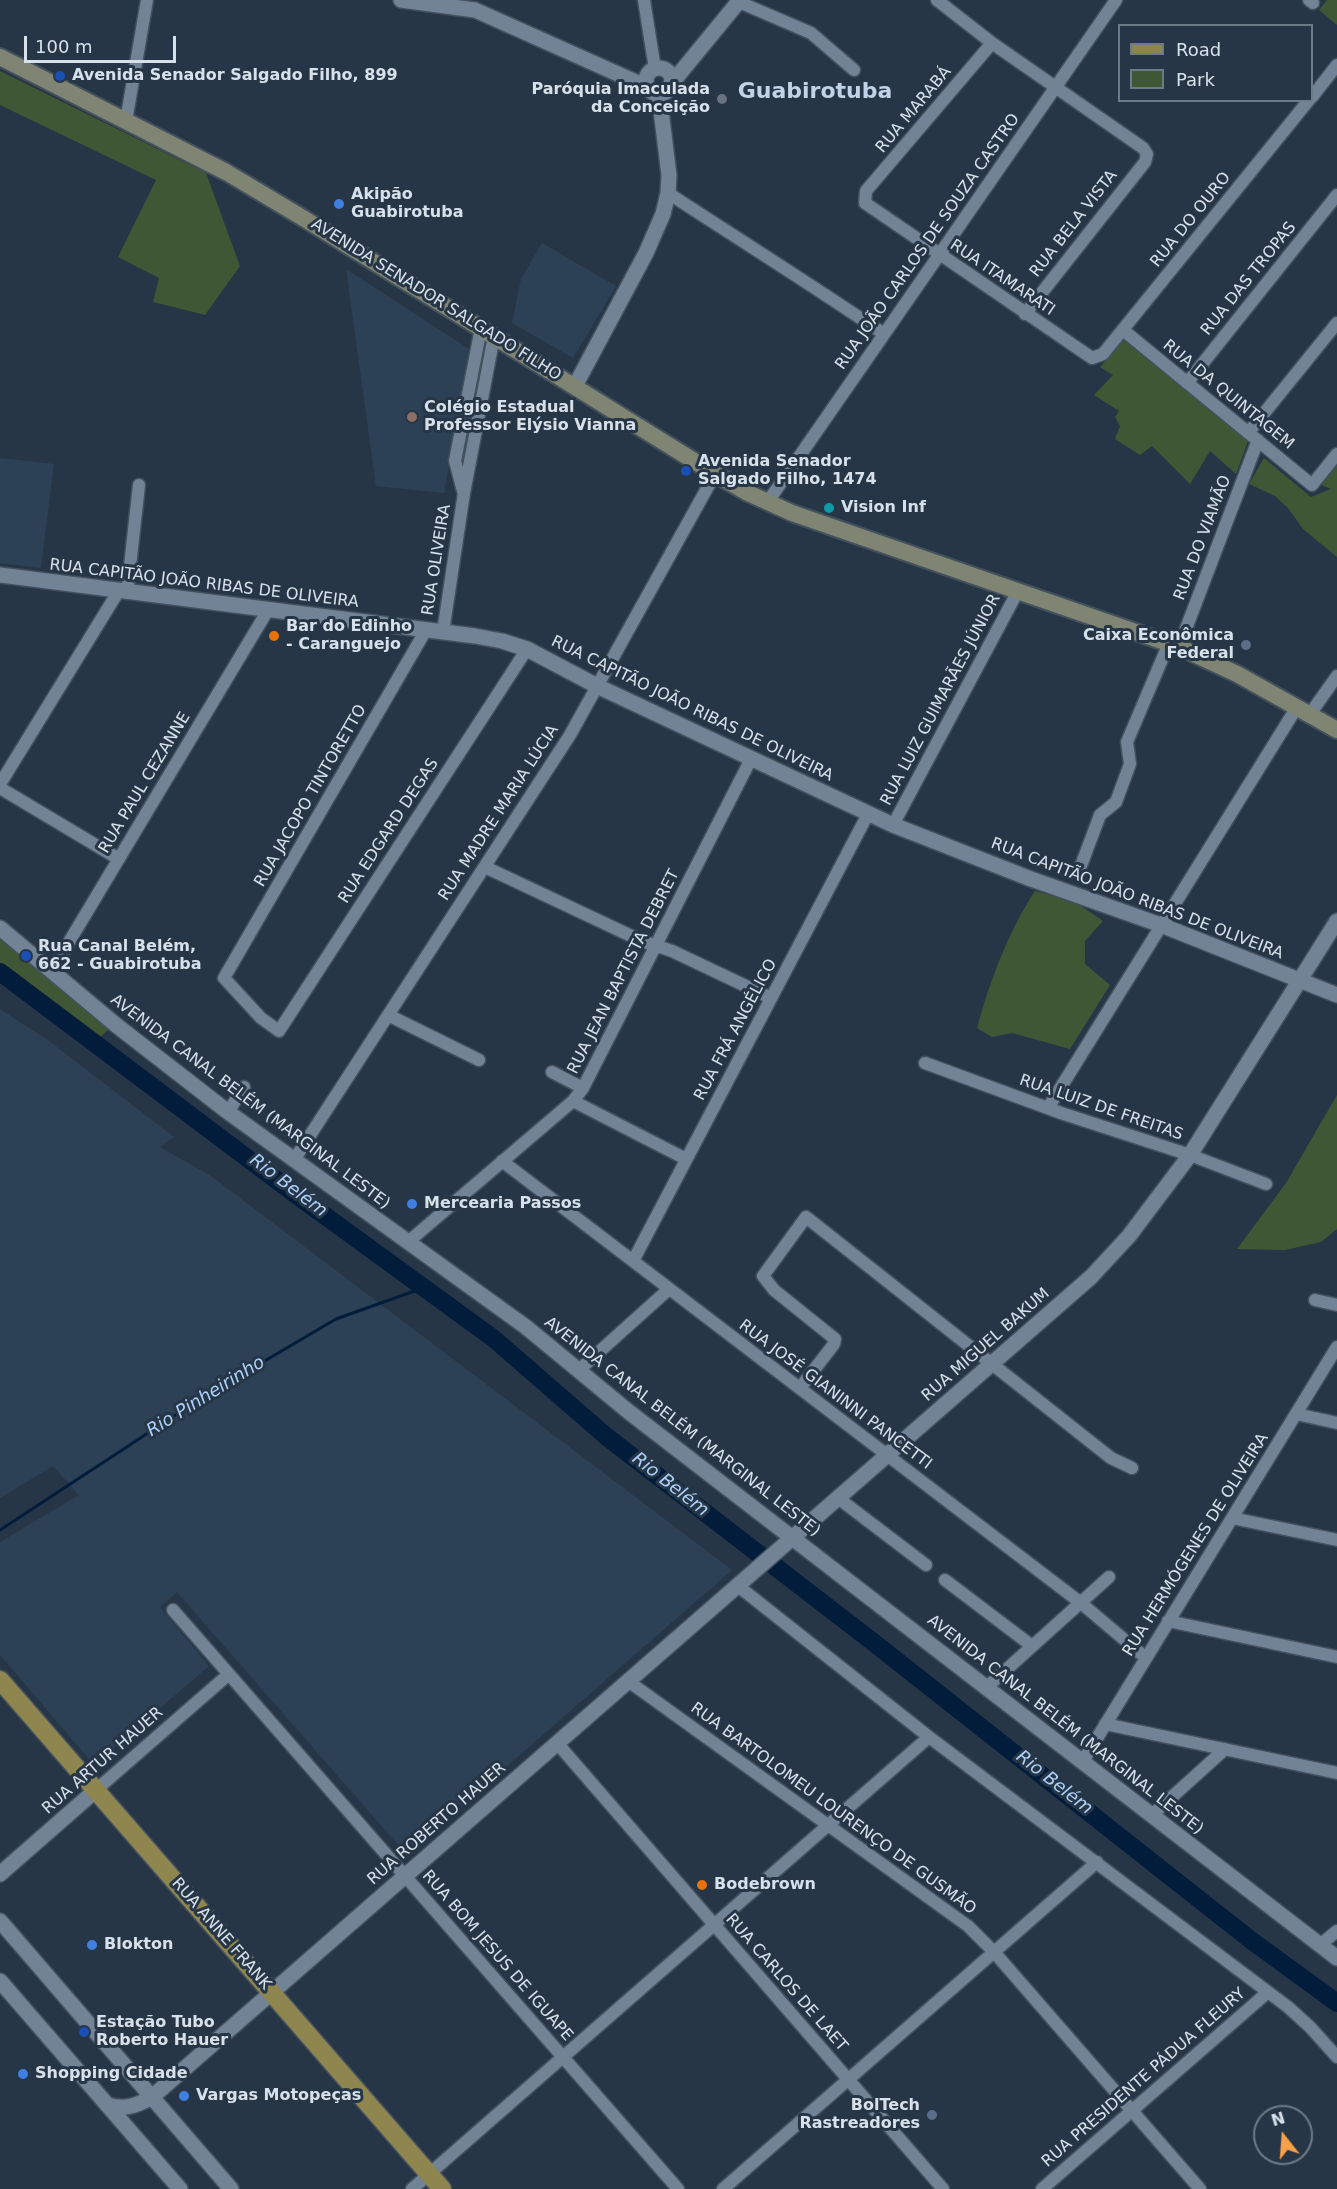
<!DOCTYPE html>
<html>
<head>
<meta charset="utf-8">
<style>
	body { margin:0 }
	#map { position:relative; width:1337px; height:2189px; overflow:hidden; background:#273646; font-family:"DejaVu Sans",sans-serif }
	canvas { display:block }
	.legend { position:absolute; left:1118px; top:24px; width:195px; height:78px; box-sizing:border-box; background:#273646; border:2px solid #6d7a88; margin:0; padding:8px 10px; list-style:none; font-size:18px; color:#d7e1eb }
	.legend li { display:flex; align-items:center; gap:12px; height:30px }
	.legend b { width:30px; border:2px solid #6d7a88 }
	.north { position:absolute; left:1253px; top:2105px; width:60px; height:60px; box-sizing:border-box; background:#273646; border:2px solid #6d7a88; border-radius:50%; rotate:343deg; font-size:16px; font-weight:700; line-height:24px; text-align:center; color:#d7e1eb }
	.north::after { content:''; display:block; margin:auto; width:21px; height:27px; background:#f8a14a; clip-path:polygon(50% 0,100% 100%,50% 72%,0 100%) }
	.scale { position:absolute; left:24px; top:36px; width:152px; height:27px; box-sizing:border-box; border:3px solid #d7e1eb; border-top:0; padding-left:8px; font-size:18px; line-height:21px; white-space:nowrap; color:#d7e1eb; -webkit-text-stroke:4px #273646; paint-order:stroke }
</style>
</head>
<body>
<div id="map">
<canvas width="1337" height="2189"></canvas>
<ul class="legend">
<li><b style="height:8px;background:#8e854f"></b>Road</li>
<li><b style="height:16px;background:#405735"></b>Park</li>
</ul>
<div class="north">N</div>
<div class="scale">100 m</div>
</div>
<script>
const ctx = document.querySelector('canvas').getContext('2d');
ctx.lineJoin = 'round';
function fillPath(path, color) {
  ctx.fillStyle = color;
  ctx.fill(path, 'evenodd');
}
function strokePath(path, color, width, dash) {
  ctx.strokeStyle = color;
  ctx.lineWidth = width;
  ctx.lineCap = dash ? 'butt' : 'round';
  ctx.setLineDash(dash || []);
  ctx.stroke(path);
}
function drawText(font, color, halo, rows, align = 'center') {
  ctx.font = font + ' "DejaVu Sans",sans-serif';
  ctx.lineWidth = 6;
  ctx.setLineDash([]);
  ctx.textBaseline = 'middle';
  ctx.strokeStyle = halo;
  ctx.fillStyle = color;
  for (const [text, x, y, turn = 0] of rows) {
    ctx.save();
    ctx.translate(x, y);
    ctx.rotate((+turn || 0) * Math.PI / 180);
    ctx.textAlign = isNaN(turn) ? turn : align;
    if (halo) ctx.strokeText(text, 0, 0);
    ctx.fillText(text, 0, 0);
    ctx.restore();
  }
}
const built = new Path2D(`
	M542,243L616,286L573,358L512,323L521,279Z
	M346,269L469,349L444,493L376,486Z
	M0,458L54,464L41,568L0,563Z
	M0,1009L49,1041L174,1137L160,1147L211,1176L732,1570L406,1854L177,1592L160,1607L209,1666L94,1765L0,1655V1542L79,1495L53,1466L0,1498Z`);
const green = new Path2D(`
	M1327,0H1337V25L1319,10Z
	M0,71L206,173L240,266L205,315L153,302L159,278L118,257L156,180L0,105Z
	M1124,340L1248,441L1236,474L1210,451L1190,484L1152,446L1140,455L1115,439L1120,426L1115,417L1119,411L1094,395L1113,375L1100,367Z
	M1264,458L1311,497L1331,489L1321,485L1337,465V557L1303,529L1288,508L1275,496L1249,484Z
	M1035,891L1075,902L1103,921L1085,941V964L1110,985L1070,1049L1012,1033L992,1037L977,1028C990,981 1008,932 1035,891Z
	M0,937L109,1029L100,1037L0,963Z
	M1337,1095V1229L1321,1242L1285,1250L1237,1249L1286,1183Z`);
const stream = new Path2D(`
	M0,1530L200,1399L336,1319L423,1288`);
const river = new Path2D(`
	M0,972L295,1194L493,1338L607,1437L873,1642L1252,1941L1337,2003`);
const minor = new Path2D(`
	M644,0L655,69
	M937,0L992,43L1143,148L1147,154L1145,162L1025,314
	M1309,0L1313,3
	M739,2L811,33L854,70
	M992,43L866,191L865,203L1092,358L1103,354L1309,100
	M1312,97L1337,65
	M126,121L147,0
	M668,193C740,240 813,286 884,334
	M1123,330L1312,485L1337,454
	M1187,383L1337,195
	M1248,433L1337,323
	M463,491L455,461L481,328
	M767,503L1116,0
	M127,593L139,485
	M426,630L224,978L261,1018L279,1031L527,649
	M443,632L464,493L494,336
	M1179,647L1258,440
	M1310,714L1337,676
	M0,784L118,592
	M0,788L119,859
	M893,825L1018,591
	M485,867L642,941L672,951L771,998
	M1079,871L1100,815L1116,802L1130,764L1127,742L1169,643
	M51,972L268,610
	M388,1015L479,1060
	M925,1063L1061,1113L1190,1155L1266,1184
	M552,1072L583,1088
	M573,1101L686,1159
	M1048,1108L1297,707
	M228,1112L244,1087
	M294,1160L570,735L715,474
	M502,1161L1081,1603L1146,1658
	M408,1242L573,1101L583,1088L751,759
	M633,1261L868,814
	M1315,1300L1337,1305
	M580,1369L669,1289
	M800,1388L834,1344L835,1339L774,1290L763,1276L806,1217L1111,1458L1132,1468
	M1296,1414L1337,1423
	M838,1498L926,1565
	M1232,1518L1337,1540
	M945,1580L1032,1646
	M738,1586L929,1737L1288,2007L1310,2027L1337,2057
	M173,1610L678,2189
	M1168,1621L1337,1657
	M628,1681L968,1926L994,1952L1200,2189
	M987,1687L1109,1577
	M1105,1724L1337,1773
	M557,1743L943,2189
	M1083,1761L1337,1347
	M96,1790L229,1674
	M1152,1815L1225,1749
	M1320,1945L1337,1931
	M412,2189L929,1737
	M723,2189L1097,1862
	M1042,2189L1268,1992`);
const tertiary = new Path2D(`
	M401,0L475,10L647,87
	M646 81a13 13 0 1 1 26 0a13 13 0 1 1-26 0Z
	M671,84L740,0
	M575,386L646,253L663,214L668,193L669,175L659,94
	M0,575L475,636L502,641L527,649L597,686L893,825L1031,879L1161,925L1337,995
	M0,928L116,1025L228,1112L526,1327L629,1412L1337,1958
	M0,1874L96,1790
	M0,1921L231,2189
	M0,1981L180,2189
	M107,2105C125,2110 136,2106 152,2097L1091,1277L1129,1236L1190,1155L1337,921`);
const secondary = new Path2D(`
	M0,57L226,172L303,218L715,474L748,493L792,513L1179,647L1237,674L1337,730`);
const primary = new Path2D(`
	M0,1680L442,2189`);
const markers = [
	[60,76,6,"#1a4fb4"],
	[722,99,6,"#6b7280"],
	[339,204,6,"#3f7fe0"],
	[412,417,6,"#8d6e63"],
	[686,471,6,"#1a4fb4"],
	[829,508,6,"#0f9aa8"],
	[274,636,6,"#e8710a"],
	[1246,645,6,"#5c6f8a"],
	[26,956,6,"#1a4fb4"],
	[412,1204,6,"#3f7fe0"],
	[702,1885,6,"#e8710a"],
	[92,1945,6,"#3f7fe0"],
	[84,2032,6,"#1a4fb4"],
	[23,2074,6,"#3f7fe0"],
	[184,2096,6,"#3f7fe0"],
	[932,2115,6,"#5c6f8a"]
];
const poiNames = [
	["Avenida Senador Salgado Filho, 899",72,76],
	["Paróquia Imaculada",710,90,"right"],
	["da Conceição",710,108,"right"],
	["Akipão",351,195],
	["Guabirotuba",351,213],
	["Colégio Estadual",424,408],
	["Professor Elýsio Vianna",424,426],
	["Avenida Senador",698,462],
	["Salgado Filho, 1474",698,480],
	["Vision Inf",841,508],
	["Bar do Edinho",286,627],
	["- Caranguejo",286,645],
	["Caixa Econômica",1234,636,"right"],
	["Federal",1234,654,"right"],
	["Rua Canal Belém,",38,947],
	["662 - Guabirotuba",38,965],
	["Mercearia Passos",424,1204],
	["Bodebrown",714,1885],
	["Blokton",104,1945],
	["Estação Tubo",96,2023],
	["Roberto Hauer",96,2041],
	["Shopping Cidade",35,2074],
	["Vargas Motopeças",196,2096],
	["BolTech",920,2106,"right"],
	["Rastreadores",920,2124,"right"]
];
const streetNames = [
	["RUA MARABÁ",914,110,-50],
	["RUA DO OURO",1191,220,-51],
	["RUA BELA VISTA",1074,224,-52],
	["RUA JOÃO CARLOS DE SOUZA CASTRO",928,242,-55],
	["RUA ITAMARATI",1002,278,34],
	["RUA DAS TROPAS",1249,279,-51],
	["AVENIDA SENADOR SALGADO FILHO",436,300,32],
	["RUA DA QUINTAGEM",1228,395,39],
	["RUA DO VIAMÃO",1203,538,-69],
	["RUA OLIVEIRA",437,560,-81],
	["RUA CAPITÃO JOÃO RIBAS DE OLIVEIRA",204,584,7],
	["RUA LUIZ GUIMARÃES JÚNIOR",941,700,-62],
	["RUA CAPITÃO JOÃO RIBAS DE OLIVEIRA",692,709,26],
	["RUA PAUL CEZANNE",145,783,-59],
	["RUA JACOPO TINTORETTO",311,796,-60],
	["RUA MADRE MARIA LÚCIA",499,813,-57],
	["RUA EDGARD DEGAS",389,831,-57],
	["RUA CAPITÃO JOÃO RIBAS DE OLIVEIRA",1137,899,21],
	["RUA JEAN BAPTISTA DEBRET",624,972,-63],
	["RUA FRÁ ANGÉLICO",736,1030,-62],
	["AVENIDA CANAL BELÉM (MARGINAL LESTE)",250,1102,37],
	["RUA LUIZ DE FREITAS",1101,1108,19],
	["RUA MIGUEL BAKUM",986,1345,-41],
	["RUA JOSÉ GIANINNI PANCETTI",835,1395,37],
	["AVENIDA CANAL BELÉM (MARGINAL LESTE)",682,1427,38],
	["RUA HERMÓGENES DE OLIVEIRA",1196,1545,-58],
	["AVENIDA CANAL BELÉM (MARGINAL LESTE)",1065,1725,38],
	["RUA ARTUR HAUER",103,1761,-41],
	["RUA BARTOLOMEU LOURENÇO DE GUSMÃO",833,1809,36],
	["RUA ROBERTO HAUER",437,1824,-41],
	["RUA ANNE FRANK",221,1934,49],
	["RUA BOM JESUS DE IGUAPE",497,1956,49],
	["RUA CARLOS DE LAET",786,1983,49],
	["RUA PRESIDENTE PÁDUA FLEURY",1144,2078,-41]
];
const waterNames = [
	["Rio Belém",288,1186,37],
	["Rio Pinheirinho",206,1397,-32],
	["Rio Belém",670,1485,38],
	["Rio Belém",1054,1783,38]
];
const districtNames = [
	["Guabirotuba",815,92]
];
fillPath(built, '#2d4156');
fillPath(green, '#405735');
strokePath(stream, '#021c3b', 3);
strokePath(river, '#021c3b', 18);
strokePath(minor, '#43515e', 15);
strokePath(tertiary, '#43515e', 18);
strokePath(secondary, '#43515e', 20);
strokePath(primary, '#43515e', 21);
strokePath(minor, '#718395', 12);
strokePath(tertiary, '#718395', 15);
strokePath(secondary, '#808472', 16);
strokePath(primary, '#8e854f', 18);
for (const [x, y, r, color] of markers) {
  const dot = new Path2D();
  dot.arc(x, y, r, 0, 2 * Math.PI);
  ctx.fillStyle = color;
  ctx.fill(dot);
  strokePath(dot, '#273646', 2);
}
drawText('bold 16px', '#d7e1eb', '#273646', poiNames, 'left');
drawText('16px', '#d7e1eb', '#273646', streetNames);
drawText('italic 18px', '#add0f9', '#273646', waterNames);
drawText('bold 22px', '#c0d3e7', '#273646', districtNames);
</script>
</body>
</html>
